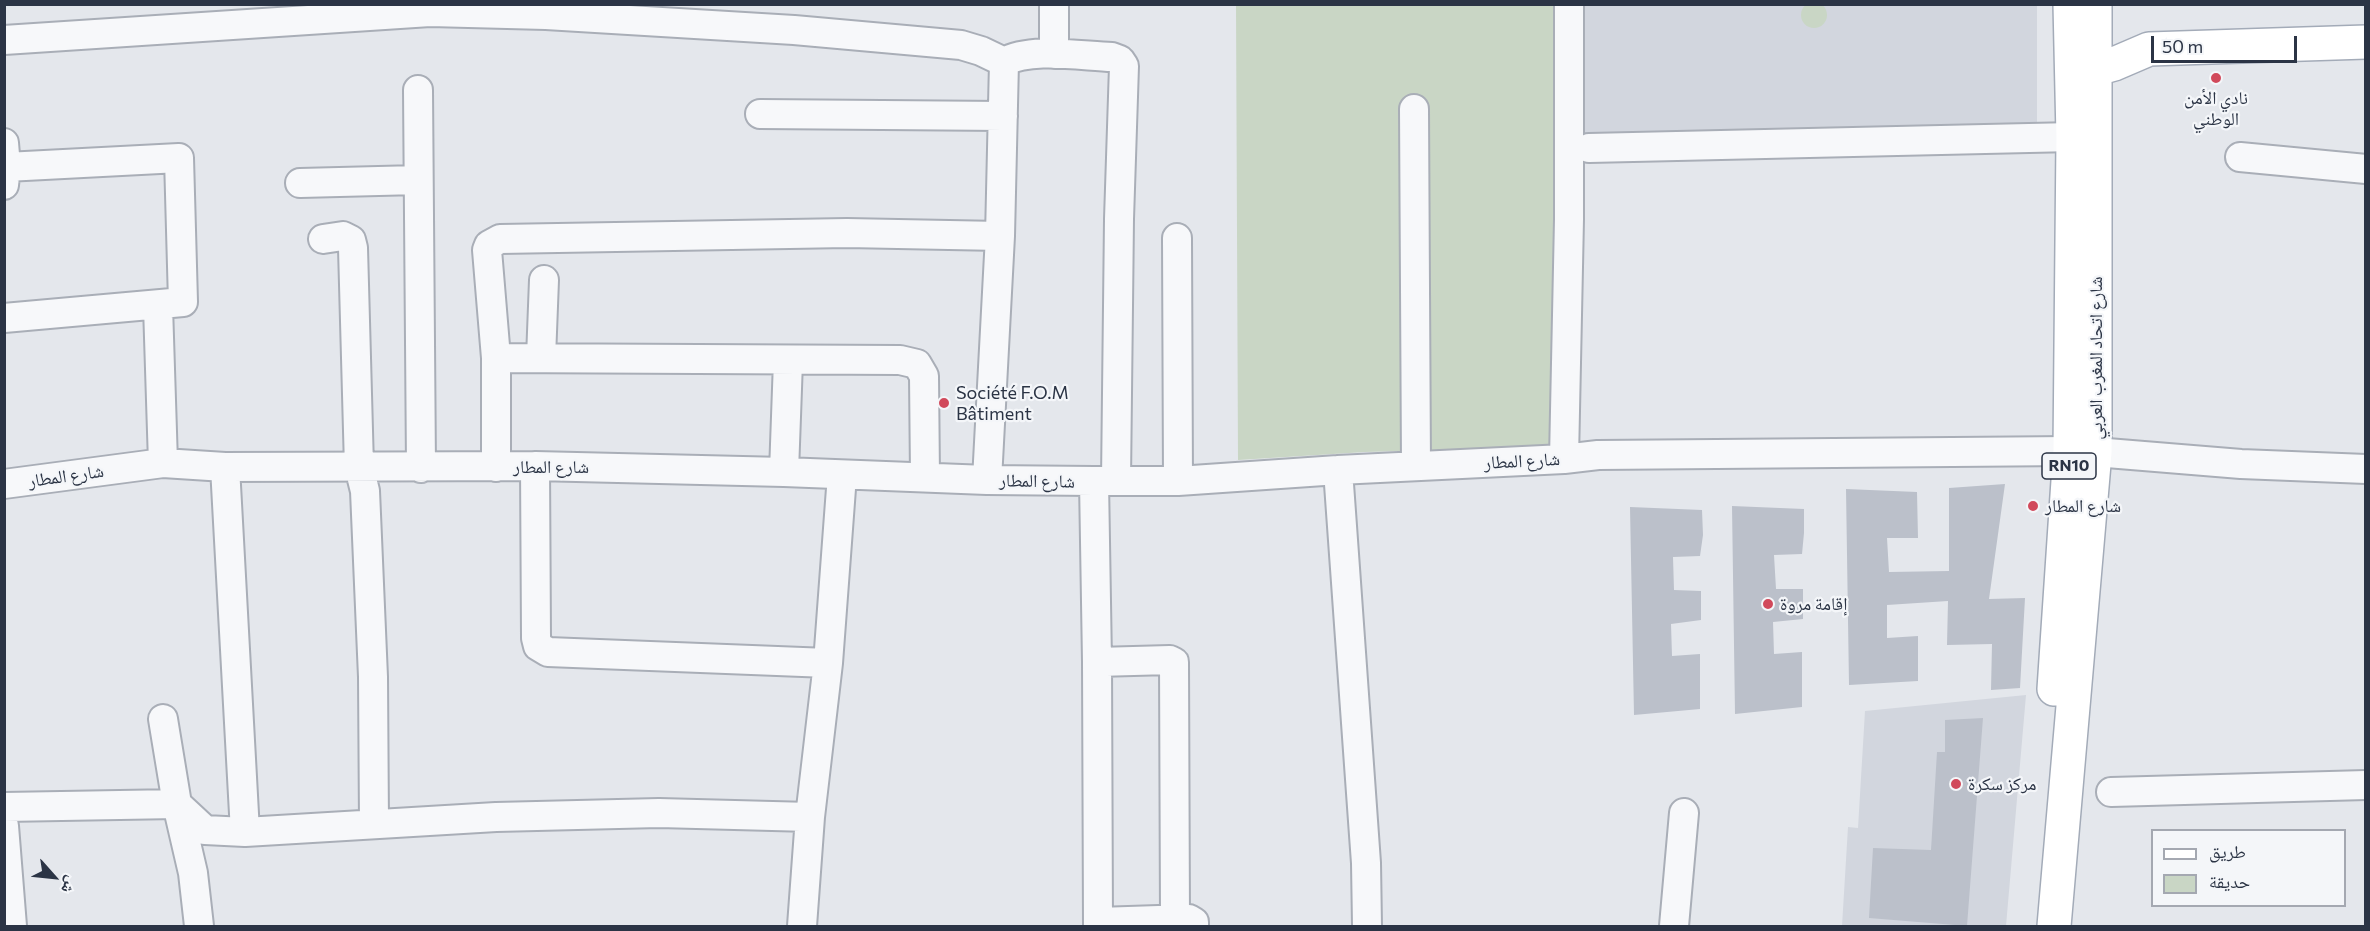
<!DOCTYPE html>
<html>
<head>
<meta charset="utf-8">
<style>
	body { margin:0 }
	#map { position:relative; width:2370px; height:931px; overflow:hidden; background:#e4e7ec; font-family:Commissioner,"Noto Naskh Arabic",sans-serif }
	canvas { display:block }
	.frame { position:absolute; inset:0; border:6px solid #2b3445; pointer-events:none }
	.legend { position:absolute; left:2151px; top:829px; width:195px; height:78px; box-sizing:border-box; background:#f4f6f9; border:2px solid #a4a8b1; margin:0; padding:8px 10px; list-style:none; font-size:18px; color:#2b3445 }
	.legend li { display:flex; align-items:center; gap:12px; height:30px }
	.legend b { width:30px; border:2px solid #a4a8b1 }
	.north { position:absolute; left:24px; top:847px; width:60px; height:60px; -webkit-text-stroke:4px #f4f6f9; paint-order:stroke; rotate:117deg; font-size:16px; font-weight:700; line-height:24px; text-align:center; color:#2b3445 }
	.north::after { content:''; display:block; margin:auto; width:21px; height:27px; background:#2b3445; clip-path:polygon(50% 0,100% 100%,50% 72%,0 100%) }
	.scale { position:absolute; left:2151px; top:36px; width:146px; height:27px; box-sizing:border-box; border:3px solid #2b3445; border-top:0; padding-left:8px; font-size:18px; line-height:21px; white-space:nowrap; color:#2b3445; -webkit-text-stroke:4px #f4f6f9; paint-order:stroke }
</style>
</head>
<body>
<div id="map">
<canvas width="2370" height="931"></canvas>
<div class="frame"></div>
<ul class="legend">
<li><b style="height:8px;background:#fff"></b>طريق</li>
<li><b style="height:16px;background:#c9d6c5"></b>حديقة</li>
</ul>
<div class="north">ش</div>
<div class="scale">50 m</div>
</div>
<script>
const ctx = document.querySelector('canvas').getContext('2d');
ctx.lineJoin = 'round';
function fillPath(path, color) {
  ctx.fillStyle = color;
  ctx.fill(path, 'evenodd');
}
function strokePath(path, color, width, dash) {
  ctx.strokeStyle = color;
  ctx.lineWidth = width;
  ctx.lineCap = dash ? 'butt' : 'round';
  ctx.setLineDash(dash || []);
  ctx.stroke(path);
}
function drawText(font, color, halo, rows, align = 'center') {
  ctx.font = font + ' Commissioner,"Noto Naskh Arabic",sans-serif';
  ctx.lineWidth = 4.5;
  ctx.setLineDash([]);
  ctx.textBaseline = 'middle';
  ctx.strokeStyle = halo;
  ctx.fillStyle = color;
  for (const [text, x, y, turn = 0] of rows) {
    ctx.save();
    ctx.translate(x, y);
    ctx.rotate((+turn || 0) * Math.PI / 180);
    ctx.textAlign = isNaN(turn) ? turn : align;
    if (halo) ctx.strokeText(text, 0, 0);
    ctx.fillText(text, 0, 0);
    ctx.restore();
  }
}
const built = new Path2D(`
	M1580,5H2037V140L1580,153Z
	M2026,695L2006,926H1842L1848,827L1858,828L1865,711Z`);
const green = new Path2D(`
	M1801 15a13 13 0 1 1 26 0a13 13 0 1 1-26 0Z
	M1236,5H1580L1579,446L1365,452L1238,460Z`);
const building = new Path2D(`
	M2005,484L1989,599L2025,598L2020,688L1991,690L1992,644L1947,645L1948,601L1887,605V638L1918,636V681L1849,685L1846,489L1917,492L1918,538H1887L1889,572L1949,571V488Z
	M1732,506L1804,509V533L1802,554L1774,555L1776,589H1803V619L1773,622L1774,654L1802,652V707L1735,714Z
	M1630,507L1702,510L1703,535L1700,556L1673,557L1674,590L1701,591V620L1671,624L1672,656L1700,654V709L1634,715Z
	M1983,718L1967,926L1869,918L1873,848L1931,850L1937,752H1945V720Z`);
const minor = new Path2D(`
	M4,40L430,12L546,15L794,30L961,45L981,51L1004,62
	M1054,54V4
	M1004,62C1030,47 1081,56 1112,57L1120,60L1124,66L1119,219L1116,481
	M418,90L421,468
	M1414,109L1416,466
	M760,114L1003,116
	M4,143L6,167L4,185
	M1589,148L2073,137
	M2240,157L2366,169
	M300,183L418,180
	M1177,238L1178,481
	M323,239L343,236L351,240L353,248L359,467L365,491L373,677L374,824
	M158,306L163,463
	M4,318L183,302L179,158L6,167
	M496,358L487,250L489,245L500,239L847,233L1000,236
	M541,358L544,280
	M2095,452L2241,464L2366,469
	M1564,459L1569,219V4
	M535,466L536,638L538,646L548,652L828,663
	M225,467L245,832
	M496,467V358L900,360L917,364L924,376L925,477
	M1338,470L1366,863L1367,926
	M784,472L788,361
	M987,480L1000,236L1004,62
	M1094,481L1097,662L1098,926
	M4,484L163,463L225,467L535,466L784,472L987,480L1094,481H1178L1338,470L1564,459L1598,455L2070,451
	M1097,662L1170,660L1174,662L1175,919
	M163,719L177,804L193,873L199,926
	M2111,792L2366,785
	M4,807L177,804L205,830L245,832L496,817L659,813L810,817
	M4,826L12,926
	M1098,922L1189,919L1194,922V926
	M802,926L810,817L828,663L842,475
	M1674,926L1684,813`);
const major = new Path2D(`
	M2075,70L2096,69L2114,64L2149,49L2366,42
	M2054,689L2070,451L2073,137L2070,4
	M2054,926L2095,452V4`);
const markers = [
	[2216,78,6,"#d1495b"],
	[944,403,6,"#d1495b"],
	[2033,506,6,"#d1495b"],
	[1768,604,6,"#d1495b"],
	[1956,784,6,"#d1495b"]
];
const shields = [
	[2069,466,54]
];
const shieldNames = [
	["RN10",2069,466]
];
const poiNames = [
	["نادي الأمن",2216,98,"center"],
	["الوطني",2216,119,"center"],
	["Société F.O.M",956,393],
	["Bâtiment",956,414],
	["شارع المطار",2045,506],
	["إقامة مروة",1780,604],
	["مركز سكرة",1968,784]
];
const streetNames = [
	["شارع اتحاد المغرب العربي",2096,358,-90],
	["شارع المطار",1522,461,-3],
	["شارع المطار",551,467],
	["شارع المطار",66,476,-8],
	["شارع المطار",1037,481,1]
];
fillPath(built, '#d2d6de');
fillPath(green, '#c9d6c5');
fillPath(building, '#bbc0ca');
strokePath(minor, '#a9aeb7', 32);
strokePath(major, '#a3abb8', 36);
strokePath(minor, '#f7f8fa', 28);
strokePath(major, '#fff', 33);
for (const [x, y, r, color] of markers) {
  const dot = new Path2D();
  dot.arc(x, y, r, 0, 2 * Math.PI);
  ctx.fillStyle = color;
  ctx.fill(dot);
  strokePath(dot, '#f4f6f9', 2);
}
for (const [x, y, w] of shields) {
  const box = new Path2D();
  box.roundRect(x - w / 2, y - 13, w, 26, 4.5);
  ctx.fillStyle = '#f4f6f9';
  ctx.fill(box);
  strokePath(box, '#2b3445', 1.5);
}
drawText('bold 16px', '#2b3445', null, shieldNames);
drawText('18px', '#2b3445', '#f4f6f9', poiNames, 'left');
drawText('18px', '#2b3445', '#f4f6f9', streetNames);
</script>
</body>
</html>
